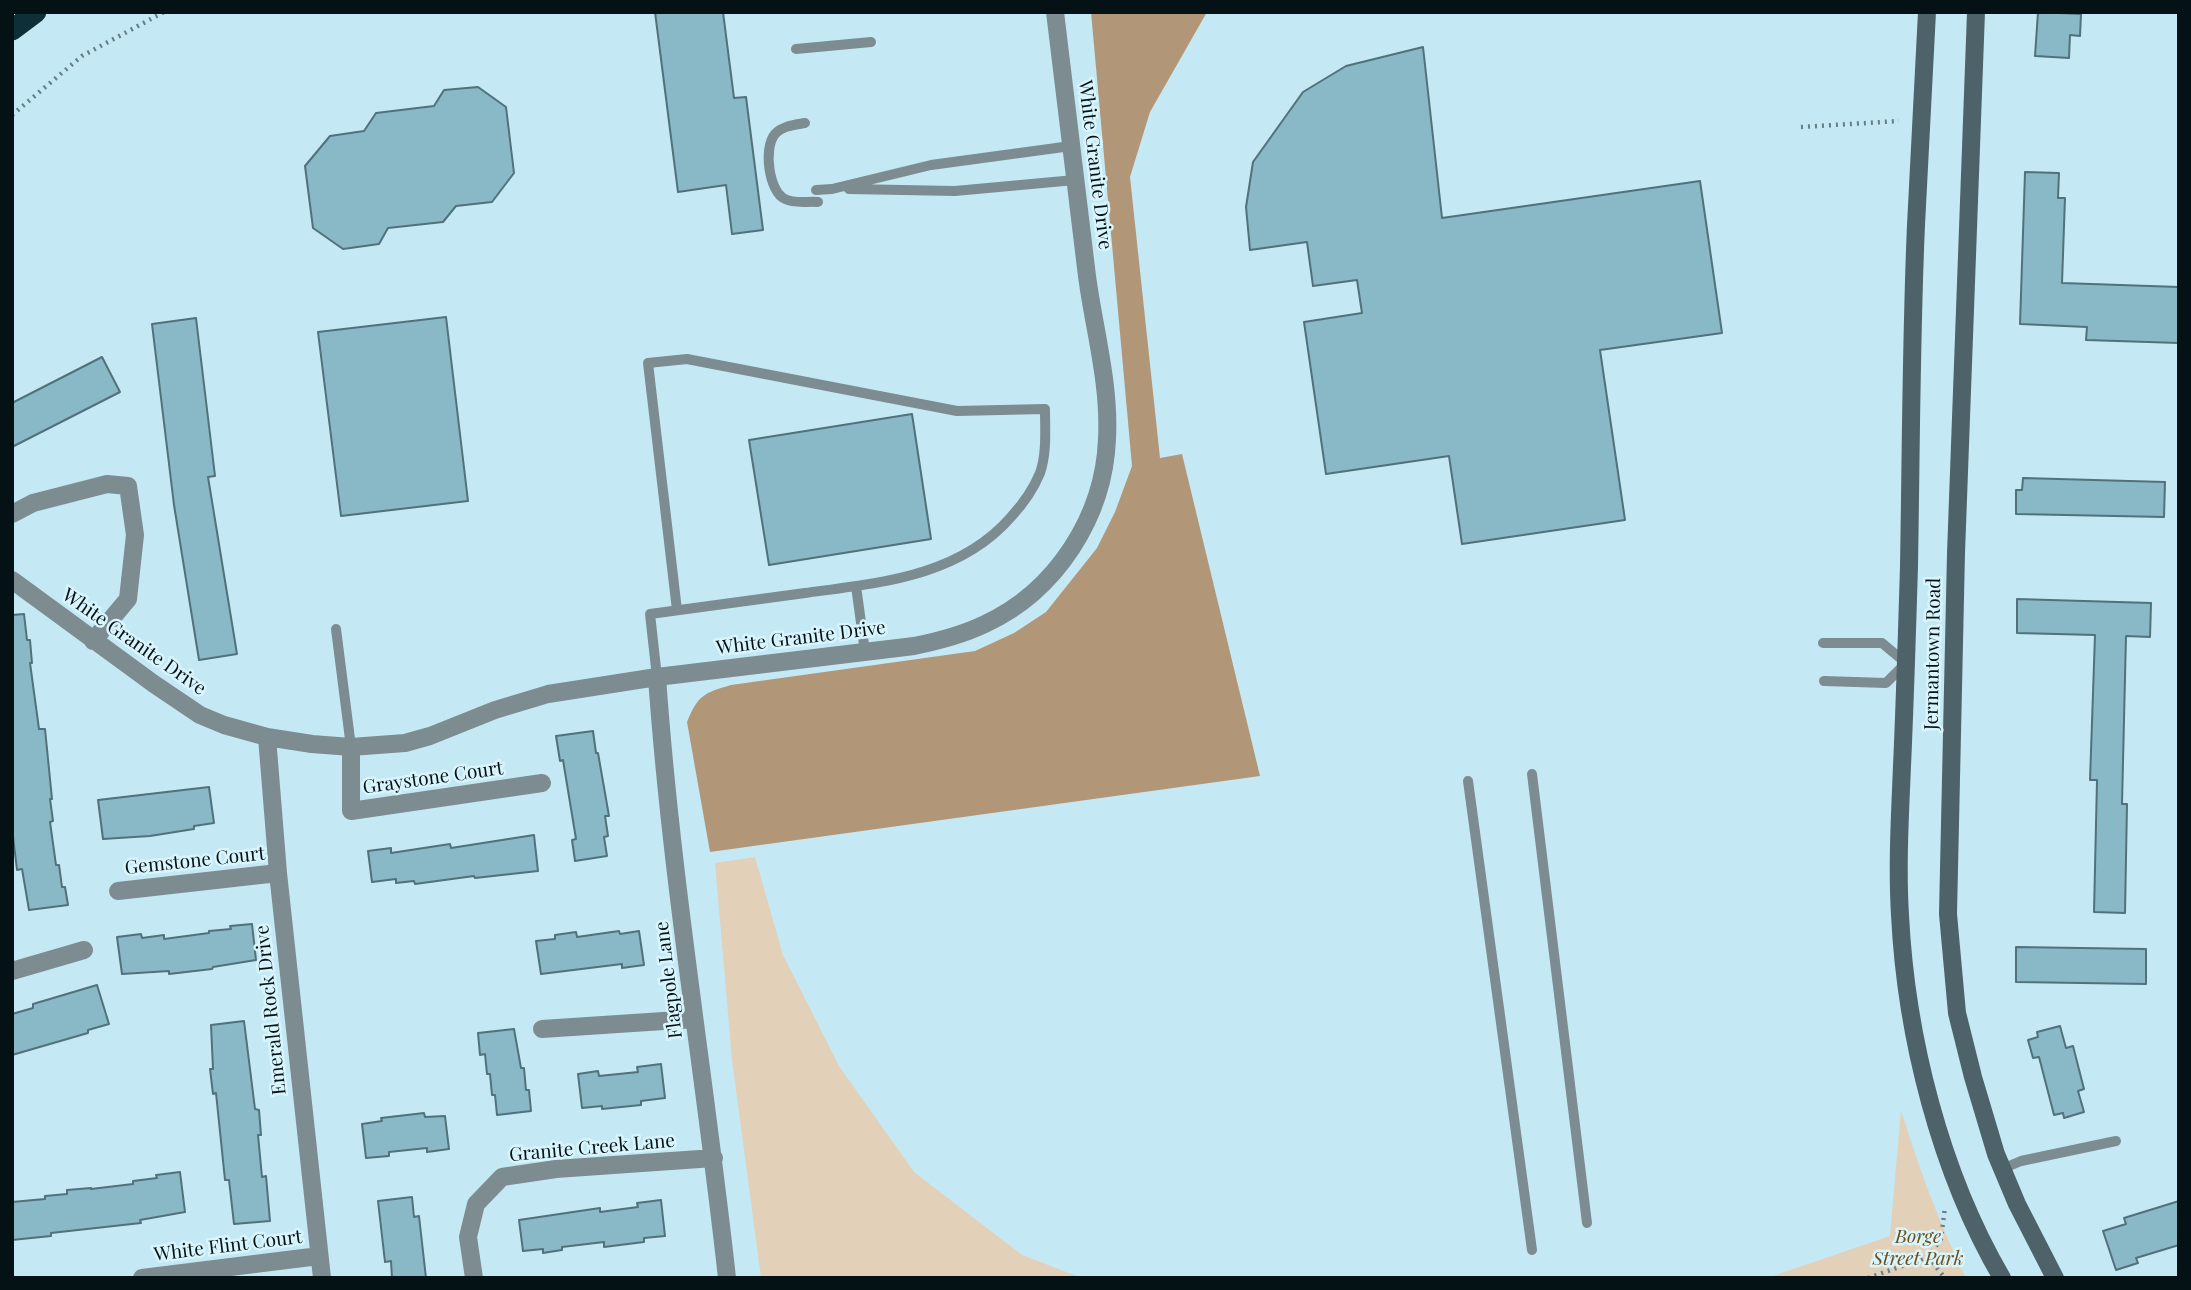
<!DOCTYPE html>
<html>
<head>
<meta charset="utf-8">
<style>
	body { margin:0 }
	#map { position:relative; width:2191px; height:1290px; overflow:hidden; background:#c5e9f4; font-family:"Playfair Display",serif }
	canvas { display:block }
	.frame { position:absolute; inset:0; border:14px solid #051215; pointer-events:none }
</style>
</head>
<body>
<div id="map">
<canvas width="2191" height="1290"></canvas>
<div class="frame"></div>
</div>
<script>
const ctx = document.querySelector('canvas').getContext('2d');
ctx.lineJoin = 'round';
function fillPath(path, color) {
  ctx.fillStyle = color;
  ctx.fill(path, 'evenodd');
}
function strokePath(path, color, width, dash) {
  ctx.strokeStyle = color;
  ctx.lineWidth = width;
  ctx.lineCap = dash ? 'butt' : 'round';
  ctx.setLineDash(dash || []);
  ctx.stroke(path);
}
function drawText(font, color, halo, rows, align = 'center') {
  ctx.font = font + ' "Playfair Display",serif';
  ctx.lineWidth = 5;
  ctx.setLineDash([]);
  ctx.textBaseline = 'middle';
  ctx.strokeStyle = halo;
  ctx.fillStyle = color;
  for (const [text, x, y, turn = 0] of rows) {
    ctx.save();
    ctx.translate(x, y);
    ctx.rotate((+turn || 0) * Math.PI / 180);
    ctx.textAlign = isNaN(turn) ? turn : align;
    if (halo) ctx.strokeText(text, 0, 0);
    ctx.fillText(text, 0, 0);
    ctx.restore();
  }
}
const green = new Path2D(`
	M755,857L783,955L839,1066L914,1172L1022,1255L1082,1278H761L732,1060L715,863Z
	M1901,1110C1919,1168 1939,1223 1966,1278H1767L1890,1236Z`);
const forest = new Path2D(`
	M1091,12H1207L1150,112L1130,177L1160,458L1182,454L1260,776L710,852L687,722C698,695 704,693 731,685L975,651L1014,633L1046,612L1097,548L1115,512L1132,466Z`);
const building = new Path2D(`
	M655,12H723L734,98L746,97L763,230L732,234L726,185L678,192Z
	M2038,12L2081,14L2080,36L2070,35L2069,58L2035,56Z
	M1423,47L1442,218L1700,181L1722,333L1600,350L1625,520L1462,544L1449,456L1326,474L1304,322L1362,313L1357,280L1313,286L1307,242L1250,250L1246,207L1253,162L1303,92L1346,66Z
	M478,87L506,107L514,173L492,202L456,206L443,222L388,228L379,244L343,249L313,228L305,166L330,136L364,131L376,113L434,106L444,90Z
	M2025,172L2059,173L2058,198H2065L2062,283L2179,287V343L2086,340L2087,327L2020,324Z
	M446,317L468,501L341,516L318,332Z
	M196,318L215,476L208,477L237,654L199,660L174,505L152,324Z
	M102,357L120,392L12,447V403Z
	M912,414L931,539L769,565L749,440Z
	M2023,478L2165,482L2164,517L2016,514V490H2022Z
	M2017,599L2151,603L2150,637L2126,636L2122,804H2127L2125,913L2094,912L2097,780H2090L2095,635L2017,633Z
	M24,614L27,640H30L32,663H30L39,729H45L52,799H50L53,821L50,822L56,865H59L62,887H65L68,905L29,910L22,869L17,870L12,828V615Z
	M593,731L596,753H598L609,816H605L608,836L604,837L607,856L575,861L572,840L576,839L563,760L560,761L556,736Z
	M209,787L214,823L194,826V829L150,836L103,839L98,800Z
	M534,835L538,871L475,878L474,876L415,884L414,881L396,883V879L372,882L368,851L391,848V853L450,844L451,848Z
	M252,924L256,960L213,967L212,969L169,974V971L122,974L117,937L141,934L142,938L164,935V939L209,933V931L231,929L230,926Z
	M619,931L620,934L639,931L644,965L622,968V964L541,974L536,941L555,939V935L576,932L577,937Z
	M2016,947L2146,949V984L2016,982Z
	M97,985L109,1024L88,1030V1033L12,1055V1014L33,1008V1004Z
	M244,1021L255,1109L259,1110L261,1135H258L262,1177L266,1176L270,1221L234,1224L229,1180H225L216,1093L213,1094L210,1069H213L211,1025Z
	M2060,1026L2066,1048L2073,1046L2084,1089L2078,1091L2084,1112L2064,1118L2063,1113L2054,1115L2039,1057L2033,1058L2028,1040L2038,1037L2037,1032Z
	M514,1029L521,1068H524L526,1090H529L531,1111L497,1115L495,1095H492L490,1074H487L485,1054L480,1055L478,1033Z
	M661,1064L665,1098L641,1101V1105L602,1109V1106L582,1108L578,1074L598,1071L599,1076L638,1072L637,1067Z
	M424,1113L425,1117L445,1116L449,1149L427,1152V1148L389,1152V1156L366,1158L362,1124L382,1121L381,1118Z
	M180,1172L185,1212L140,1220L141,1223L51,1233V1236L12,1240V1202L45,1199V1196L67,1194V1190L91,1188V1189L133,1184V1181L157,1178L156,1175Z
	M412,1197L414,1217L419,1216L426,1278H392L391,1261L385,1262L378,1201Z
	M661,1200L665,1236L644,1238V1242L604,1247V1242L562,1247V1250L543,1253V1249L523,1251L519,1220L600,1208V1212L638,1207L637,1203Z
	M2179,1201V1245L2136,1258L2138,1263L2116,1270L2103,1231L2126,1224L2124,1218Z`);
const path = new Path2D(`
	M12,115L82,56L164,12
	M1801,127L1899,121
	M1928,1257L1945,1278
	M1868,1278L1928,1257L1941,1239L1945,1207`);
const service = new Path2D(`
	M796,49L871,42
	M805,123C794,125 782,126 775,134C763,148 769,192 785,199C794,204 808,201 818,202
	M849,189L955,191L1075,180
	M816,190L832,189L931,165L1071,146
	M856,586L865,652
	M336,629L351,747
	M1823,643H1882L1906,663L1886,683L1824,681
	M657,677L650,614C702,607 753,600 805,593C878,583 959,577 1011,517C1023,504 1033,490 1040,473C1047,453 1045,430 1045,409L957,411L687,359L648,363L677,610
	M1532,774L1587,1223
	M1468,781L1532,1250
	M2002,1169L2021,1161L2116,1141`);
const minor = new Path2D(`
	M12,514L33,503L107,484L128,486L135,535L128,599L93,641
	M12,580L154,684L200,715L224,725L267,737L312,744L351,747L405,743L430,736L495,710L548,694L657,677L914,646C939,641 962,635 985,624C1056,591 1104,517 1107,439C1110,384 1094,329 1087,276C1076,188 1066,100 1055,12
	M657,677C671,878 705,1077 727,1278
	M267,737L278,873L322,1278
	M351,747V811L542,783
	M118,891L278,873
	M12,971L84,950
	M542,1029L694,1019
	M142,1278L319,1256
	M474,1278L468,1237L476,1204L502,1177L556,1169L714,1158`);
const secondary = new Path2D(`
	M1927,12C1924,83 1919,154 1916,225C1911,339 1911,453 1909,566C1907,633 1905,700 1902,766C1900,815 1897,865 1900,915C1906,1036 1940,1172 2002,1278
	M1976,12L1956,553L1948,914L1957,1013L1973,1077L1996,1154L2017,1204L2055,1278`);
const motorway = new Path2D(`
	M12,30L36,12`);
const streetNames = [
	["White Granite Drive",1095,165,83],
	["White Granite Drive",801,638,-7],
	["White Granite Drive",134,642,35],
	["Jermantown Road",1933,654,-89],
	["Graystone Court",433,778,-8],
	["Gemstone Court",195,861,-6],
	["Flagpole Lane",669,980,-97],
	["Emerald Rock Drive",271,1010,-96],
	["Granite Creek Lane",592,1148,-5],
	["White Flint Court",228,1246,-7]
];
const parkNames = [
	["Borge",1918,1237],
	["Street Park",1918,1259]
];
fillPath(green, '#e3d0b9');
fillPath(forest, '#b19778');
fillPath(building, '#89b8c6');
strokePath(building, '#51717b', 2);
strokePath(path, '#667e85', 4.5, [2, 5]);
strokePath(service, '#7d8c90', 10);
strokePath(minor, '#7d8c90', 18);
strokePath(secondary, '#4e6369', 18);
strokePath(motorway, '#0e2f37', 21);
drawText('19px', '#051215', '#d8f5fd', streetNames);
drawText('italic 19px', '#704c16', '#d8f5fd', parkNames);
</script>
</body>
</html>
